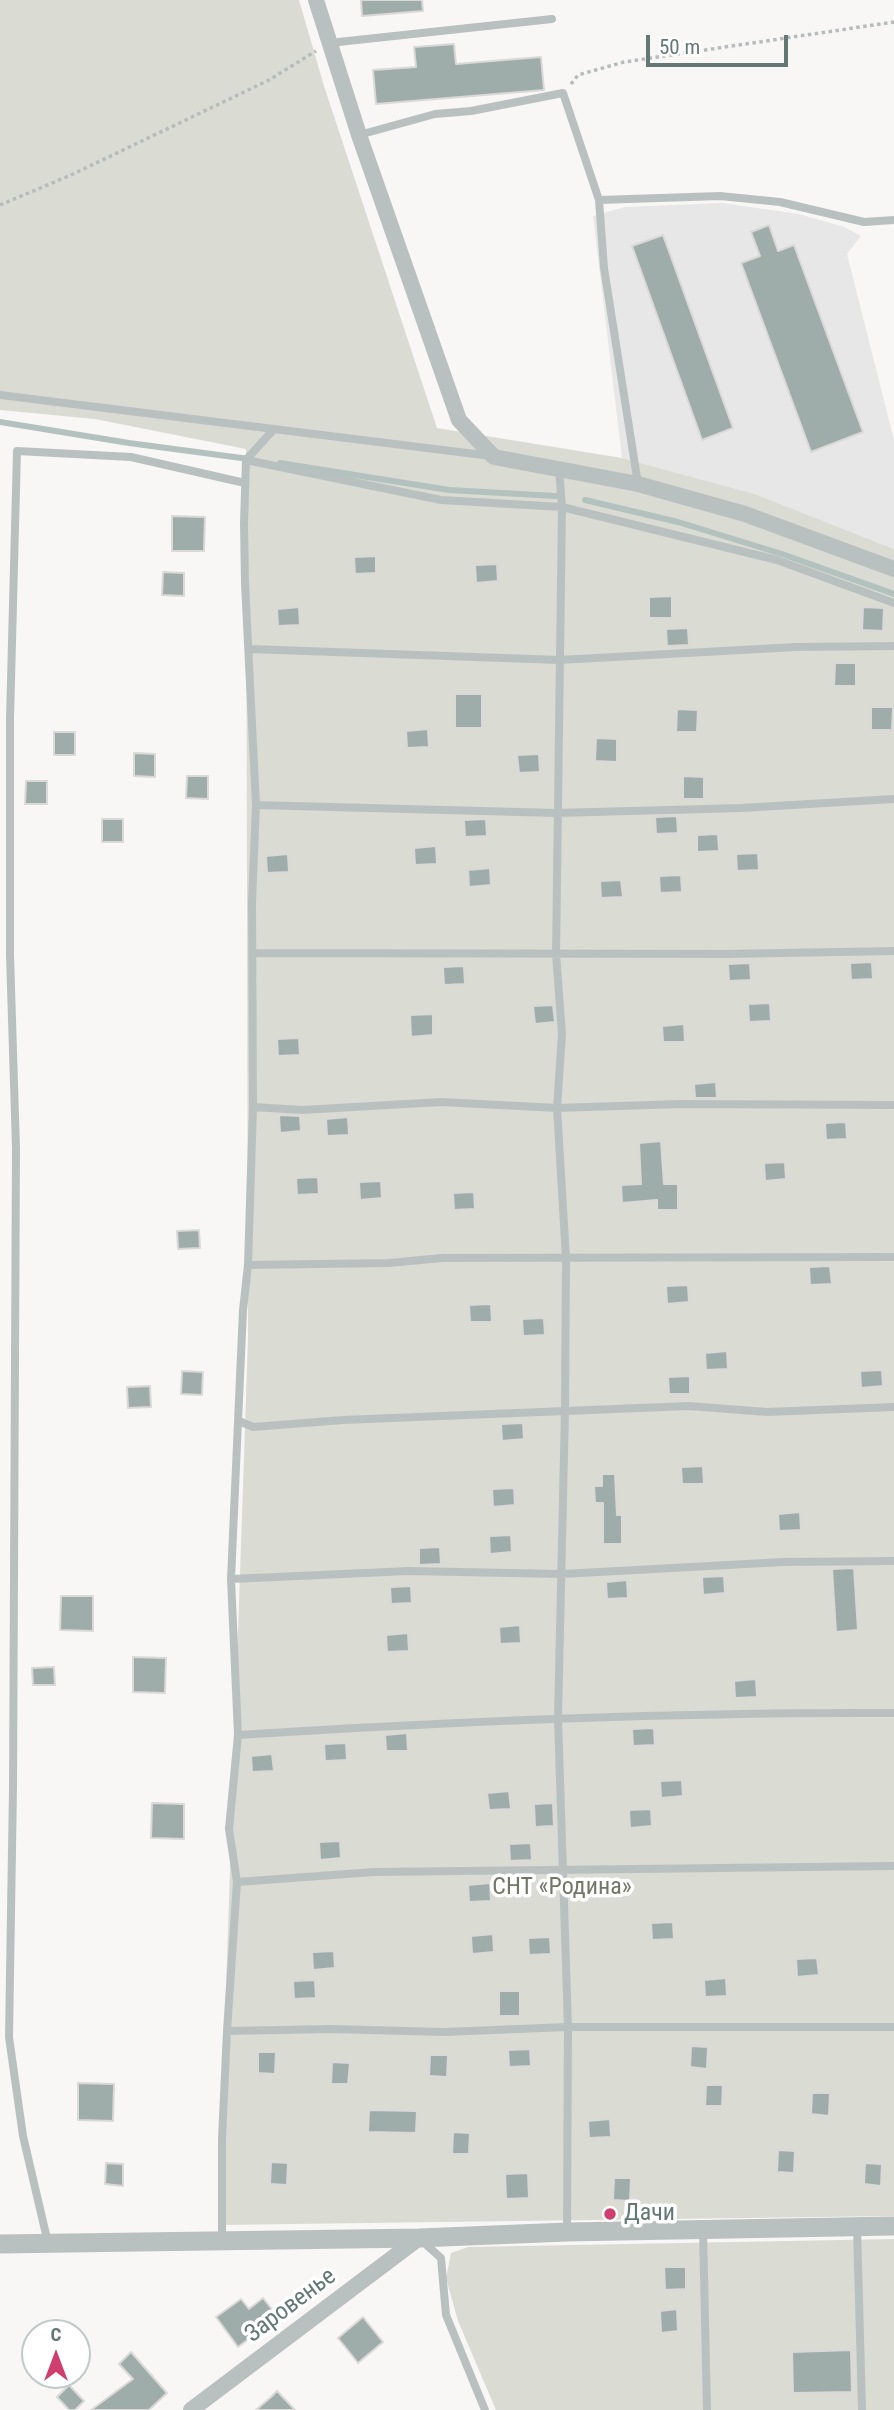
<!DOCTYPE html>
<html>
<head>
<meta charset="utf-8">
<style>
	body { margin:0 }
	#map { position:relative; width:894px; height:2410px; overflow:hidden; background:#f8f7f6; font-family:"Roboto Condensed",sans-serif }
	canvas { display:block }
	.north { position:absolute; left:21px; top:2319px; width:70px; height:70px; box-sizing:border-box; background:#fff; border:2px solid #c0c9c8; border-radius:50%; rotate:0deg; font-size:19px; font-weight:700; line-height:28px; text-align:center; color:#627875 }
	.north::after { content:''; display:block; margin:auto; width:24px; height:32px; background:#d03e6f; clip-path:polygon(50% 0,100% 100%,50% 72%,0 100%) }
	.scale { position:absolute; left:646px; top:35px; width:142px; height:32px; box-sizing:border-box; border:4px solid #627875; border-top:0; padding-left:9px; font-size:21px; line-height:24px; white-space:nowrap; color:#627875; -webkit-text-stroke:5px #fff; paint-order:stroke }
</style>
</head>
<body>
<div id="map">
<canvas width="894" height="2410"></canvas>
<div class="north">С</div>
<div class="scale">50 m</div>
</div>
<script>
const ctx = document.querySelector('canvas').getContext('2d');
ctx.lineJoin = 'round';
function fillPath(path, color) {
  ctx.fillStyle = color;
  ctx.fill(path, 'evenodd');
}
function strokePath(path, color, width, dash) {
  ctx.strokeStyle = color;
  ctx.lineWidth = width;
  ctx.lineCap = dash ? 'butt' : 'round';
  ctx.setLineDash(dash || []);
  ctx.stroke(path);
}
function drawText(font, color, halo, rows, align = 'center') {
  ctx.font = font + ' "Roboto Condensed",sans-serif';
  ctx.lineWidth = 7;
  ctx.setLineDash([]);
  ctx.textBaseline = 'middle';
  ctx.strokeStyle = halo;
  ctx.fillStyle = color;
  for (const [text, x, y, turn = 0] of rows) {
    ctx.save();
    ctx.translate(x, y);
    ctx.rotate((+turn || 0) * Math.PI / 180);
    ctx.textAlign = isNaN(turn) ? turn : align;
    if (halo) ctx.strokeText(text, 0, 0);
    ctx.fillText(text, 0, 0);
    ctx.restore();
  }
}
const built = new Path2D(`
	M722,203L799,214L844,227L861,236L847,254L894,440V549L755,494L622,458L593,216L625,207Z`);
const green = new Path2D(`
	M0,0H299L324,86L437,428L622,458L755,494L894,549V2216L218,2225L248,1338L246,449L95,419L0,410Z
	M894,2239V2410H496L458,2321L446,2278L451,2253L468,2247Z`);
const stream = new Path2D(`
	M0,422L129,443L249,459
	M280,463L449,490L555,496
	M585,500L678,522L782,554L894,594`);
const building = new Path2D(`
	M361,0H422L423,11L362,16Z
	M454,44L456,64L541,57L544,90L376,104L373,70L416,67L414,47Z
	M769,225L778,251L794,245L863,432L811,452L741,263L760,256L751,232Z
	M663,235L733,428L702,440L632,246Z
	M172,516L205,517L204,551H172Z
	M376,556V573L355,574L354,557Z
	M497,564L498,581L476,583L475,565Z
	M163,572L184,573V596L162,595Z
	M672,596V618H649V597Z
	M299,607L300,625L278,626L277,609Z
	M863,607L884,608L883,631L862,630Z
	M688,628L689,645L667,646L666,629Z
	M835,663H856V686H834Z
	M455,694H482V728H455Z
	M871,707H893L892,730H871Z
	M677,709L698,710L697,732H676Z
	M428,729L429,747L407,748L406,731Z
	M54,732H75V755H54Z
	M596,738L617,739V762L595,761Z
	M134,753L155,754V777L134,776Z
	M539,754L540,772L519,773L517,755Z
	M187,776H208V799L186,798Z
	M683,776L704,777V799H683Z
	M26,781H47V804H25Z
	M677,816L678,833L656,834L655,817Z
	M102,819H123V842H102Z
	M486,819L487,836L465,837L464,820Z
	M718,834L719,851L697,852V835Z
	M436,846L437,864L415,865L414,848Z
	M758,853L759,870L737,871L736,854Z
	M288,854L289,872L267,873L266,856Z
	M490,868L491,885L469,887L468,870Z
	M681,875L682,892L660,893L659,876Z
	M621,880L623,897L601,898L600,881Z
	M872,962L873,979L851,980L850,963Z
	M750,963L751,980L729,981L728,964Z
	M464,966L465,984L444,985L443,967Z
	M770,1003L771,1021L749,1022L748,1004Z
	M553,1005L555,1022L535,1024L533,1006Z
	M433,1014V1035L411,1037L410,1015Z
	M684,1024L685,1042H663L662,1026Z
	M299,1038L300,1055L278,1056L277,1039Z
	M716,1082L717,1098H695L694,1084Z
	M279,1115L300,1116L301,1131L280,1133Z
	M348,1117L349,1135L327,1136L326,1119Z
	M846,1122L847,1139L826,1140L825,1123Z
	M661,1141L664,1184H678V1210H657V1200L622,1203L621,1185L641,1184L639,1143Z
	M785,1162L786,1179L765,1181L764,1163Z
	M318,1177L319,1194L297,1195L296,1178Z
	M381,1181L382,1198L360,1200L359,1182Z
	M474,1192L475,1209L454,1210L453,1193Z
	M199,1230L200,1248L178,1249L177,1231Z
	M830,1266L832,1284L810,1285L809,1267Z
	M688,1285L689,1302L667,1304L666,1286Z
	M491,1304L492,1322H470L469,1305Z
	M544,1318L545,1335L523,1336L522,1319Z
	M727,1351L728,1369L706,1370L705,1353Z
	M882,1370L883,1386L861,1388L860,1371Z
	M182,1371L203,1372L202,1395L181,1394Z
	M690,1376V1394H669L668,1377Z
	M150,1386L151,1407L128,1408L127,1387Z
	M523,1423L524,1439L502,1441L501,1424Z
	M703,1466L704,1484H682L681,1467Z
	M602,1474H615L617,1515H622V1544H603V1503H595L594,1486H602Z
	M514,1488L515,1505L493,1507L492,1489Z
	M800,1512L801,1530L779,1531L778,1514Z
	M511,1535L512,1552L490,1554L489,1536Z
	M440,1547L441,1564L419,1565V1548Z
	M854,1568L858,1630L836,1632L832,1569Z
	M724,1576L725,1593L703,1595L702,1577Z
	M627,1580L628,1598L607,1599L606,1582Z
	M411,1586L412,1603L391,1604L390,1587Z
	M61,1596H93V1631L60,1630Z
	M520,1625L521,1643L500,1644L499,1627Z
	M408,1633L409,1651L387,1652L386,1635Z
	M133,1657L166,1658L165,1693L133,1692Z
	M54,1667L55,1685H33L32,1668Z
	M756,1679L757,1697L735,1698L734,1681Z
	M654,1728L655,1745L633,1746L632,1729Z
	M407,1733L408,1751H386L385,1735Z
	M346,1743L347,1760L325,1761L324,1744Z
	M272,1754L274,1771L252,1772L251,1756Z
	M682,1780L683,1796L661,1798L660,1781Z
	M509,1791L511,1809L489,1810L487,1793Z
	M152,1803L184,1804V1839L151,1838Z
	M553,1803L554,1826L535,1827L534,1804Z
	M651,1809L652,1826L630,1828L629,1810Z
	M340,1841L341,1858L320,1860L319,1842Z
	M531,1843L532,1860L510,1861L509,1844Z
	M490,1883L491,1901L469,1902L468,1885Z
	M673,1922L674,1939L652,1940L651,1923Z
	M493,1934L494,1952L472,1954L471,1936Z
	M550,1937L551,1954L529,1955L528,1938Z
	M334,1951L335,1968L313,1970L312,1952Z
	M817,1958L819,1975L797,1977L796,1959Z
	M726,1978L727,1996L705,1997L704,1980Z
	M315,1980L316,1998L294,1999L293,1981Z
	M499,1991H520V2016H499Z
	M691,2046L708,2047L707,2069L690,2067Z
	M530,2049L531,2066L509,2067L508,2050Z
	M258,2052H276L275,2074L258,2073Z
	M430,2055H448L447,2077L429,2076Z
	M332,2062L350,2063L348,2084H331Z
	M78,2083L114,2084L113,2121L78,2120Z
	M706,2085H723L722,2106H705Z
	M812,2093H830L829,2116L811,2114Z
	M369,2110L417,2111L416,2133L368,2132Z
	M610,2119L611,2137L589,2138L588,2121Z
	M453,2132L470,2133L469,2154H452Z
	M778,2150L795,2151L794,2173L777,2172Z
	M271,2162L288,2163L287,2185L270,2184Z
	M106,2163L123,2164V2186L105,2184Z
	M865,2163L882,2164L881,2186L864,2184Z
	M528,2173L529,2198L506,2199L505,2174Z
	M614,2178H631L630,2201L613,2200Z
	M664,2267H686V2289L665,2290Z
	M263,2298L278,2317L238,2347L216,2317L241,2299L249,2309Z
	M677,2309L678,2331L661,2333L660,2311Z
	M363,2317L383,2342L358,2363L338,2338Z
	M851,2350L852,2392L793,2393L792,2352Z
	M131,2352L167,2393L149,2410H91L133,2379L119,2364Z
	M69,2385L84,2401L75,2410H69L57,2397Z
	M277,2391L295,2410H256L271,2397Z`);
const path = new Path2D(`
	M571,84L578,75L624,62L894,22
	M0,205L71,175L269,80L316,51`);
const service = new Path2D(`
	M329,43L552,19
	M359,135L435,114L471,111L563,93L599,200L604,268L638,484
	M599,200L720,196L780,202L864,222L894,220
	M0,395L491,456
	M246,460L441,500L562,507L777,560L894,603
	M559,469L562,507L556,954L562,1034L557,1108L566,1258L565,1411L558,1718L568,2027L567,2232
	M249,649L559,660L796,647L894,646
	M256,805L557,813L741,808L894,799
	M253,953L725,954L894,951
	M253,1107L302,1110L441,1102L557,1108L681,1104L894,1105
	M248,1265L389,1263L442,1258L894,1257
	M239,1421L253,1427L343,1420L689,1406L767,1412L894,1407
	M231,1579L409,1571L562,1574L783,1562L894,1561
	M238,1735C456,1721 675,1712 894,1713
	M237,1882L374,1872L894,1866
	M227,2031L331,2029L444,2032L568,2027H894
	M857,2227L862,2410
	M703,2229L707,2410
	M222,2240V2138L227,2031L237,1882L229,1829L238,1735L231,1579L243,1310L248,1265L253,1107L252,903L256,805L245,583L244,523L246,460L274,429
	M421,2240L441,2258L446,2315L485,2410
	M48,2243L23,2136L9,2037L13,1787L16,1148L10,955V719L17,451L131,457L245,483`);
const minor = new Path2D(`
	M316,0L359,135L459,420L494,457L638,484L745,514L894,569
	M191,2410L419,2238`);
const tertiary = new Path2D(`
	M0,2244L419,2238L567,2232L894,2226`);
const markers = [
	[610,2214,7,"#d03e6f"]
];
const parkNames = [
	["СНТ «Родина»",562,1888]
];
const poiNames = [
	["Дачи",624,2214]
];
const streetNames = [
	["Заровенье",291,2306,-37]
];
fillPath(built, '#e6e7e6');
fillPath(green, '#dadbd3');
strokePath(stream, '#b3c2be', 6);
fillPath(building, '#9fadaa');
strokePath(building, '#dad9d8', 2);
strokePath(path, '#b6bcbb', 3.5, [3.5, 3.5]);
strokePath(service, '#b9c1c0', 8);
strokePath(minor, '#b9c1c0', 16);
strokePath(tertiary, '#b9c1c0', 19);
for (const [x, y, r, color] of markers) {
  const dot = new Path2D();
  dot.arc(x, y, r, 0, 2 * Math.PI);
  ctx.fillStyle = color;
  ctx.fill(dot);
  strokePath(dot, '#fff', 2.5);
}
drawText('24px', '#727665', '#fff', parkNames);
drawText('24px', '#627875', '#fff', poiNames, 'left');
drawText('24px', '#627875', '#fff', streetNames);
</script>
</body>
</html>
